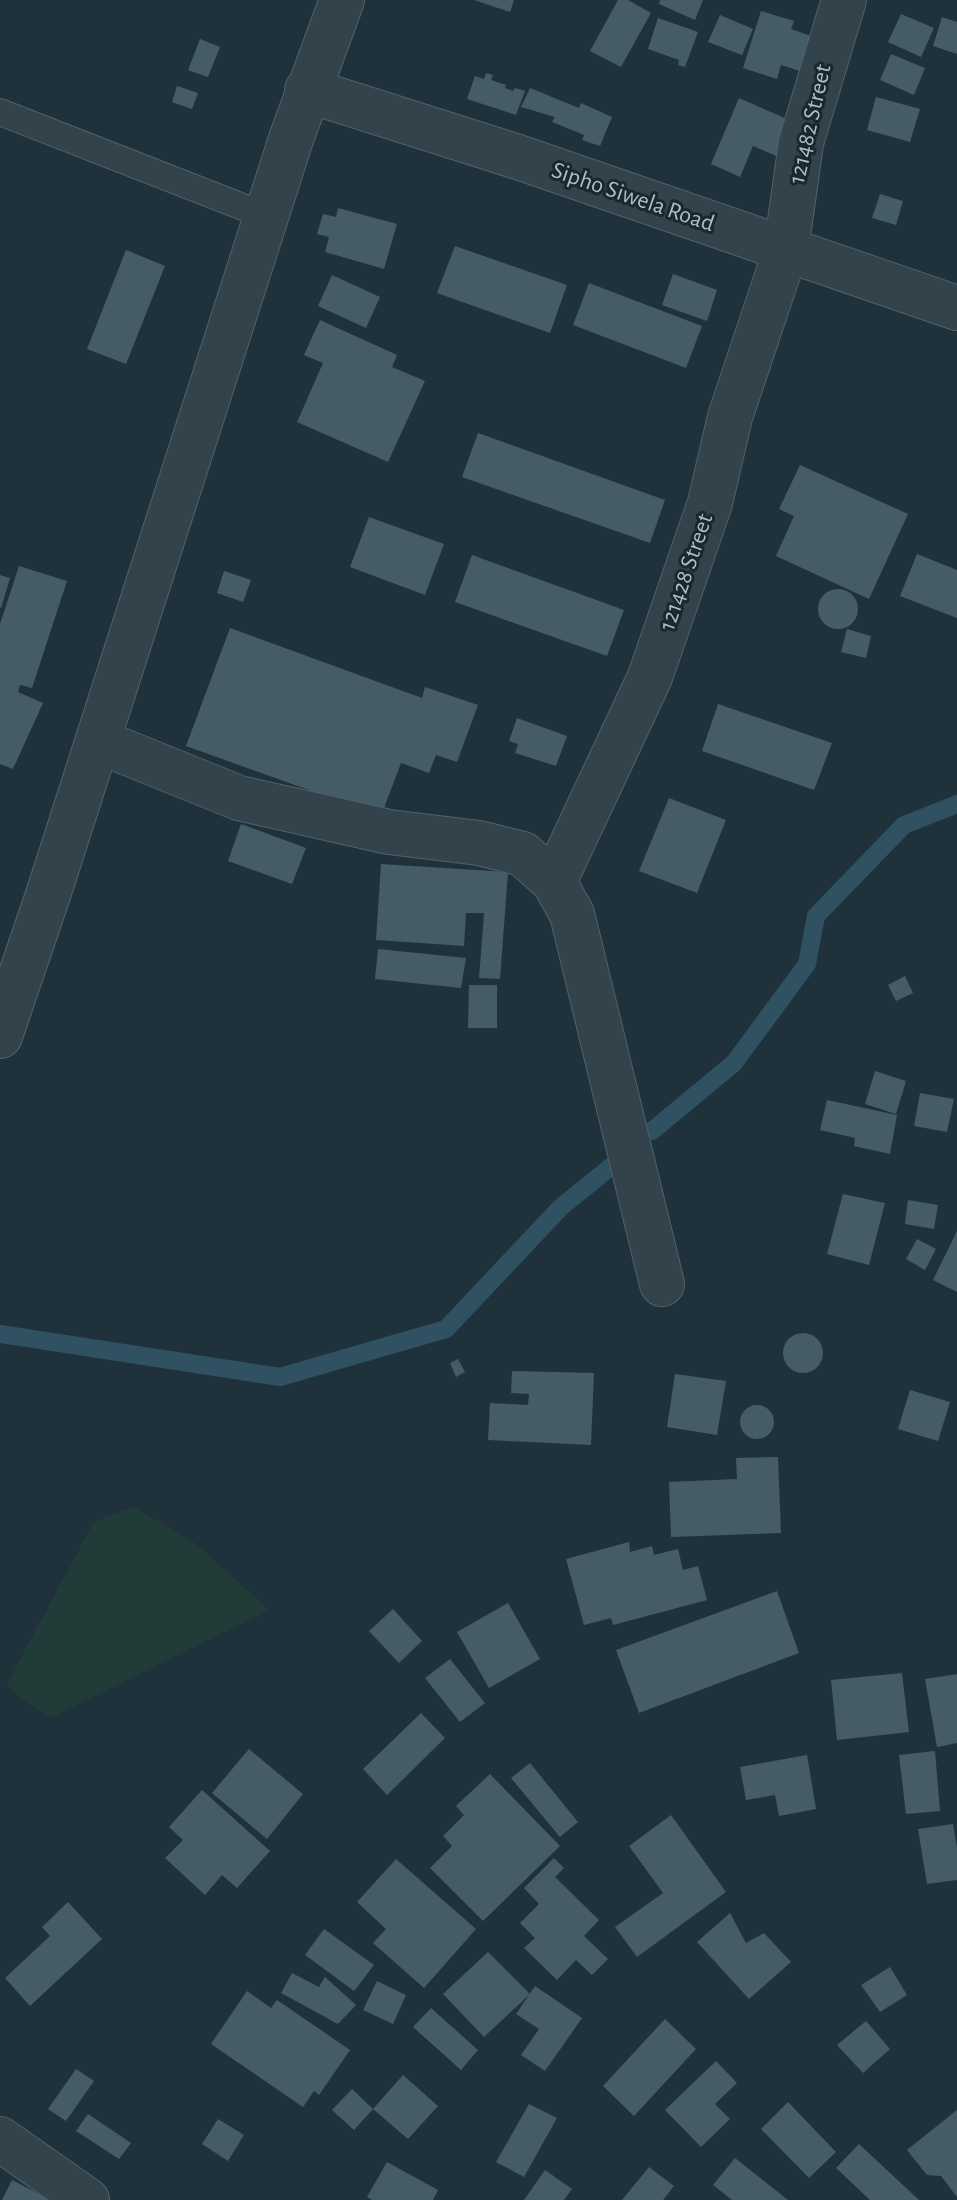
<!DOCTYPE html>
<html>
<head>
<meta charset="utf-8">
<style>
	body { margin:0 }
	canvas { display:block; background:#1f323b }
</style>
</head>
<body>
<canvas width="957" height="2200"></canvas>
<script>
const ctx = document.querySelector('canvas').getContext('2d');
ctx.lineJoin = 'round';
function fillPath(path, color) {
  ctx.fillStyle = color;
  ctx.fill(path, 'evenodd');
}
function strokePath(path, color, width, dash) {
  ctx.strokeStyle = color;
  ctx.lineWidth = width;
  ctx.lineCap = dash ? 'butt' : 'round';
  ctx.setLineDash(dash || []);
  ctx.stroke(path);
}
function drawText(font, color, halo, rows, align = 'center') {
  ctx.font = font + ' "Alegreya Sans",sans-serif';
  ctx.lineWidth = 6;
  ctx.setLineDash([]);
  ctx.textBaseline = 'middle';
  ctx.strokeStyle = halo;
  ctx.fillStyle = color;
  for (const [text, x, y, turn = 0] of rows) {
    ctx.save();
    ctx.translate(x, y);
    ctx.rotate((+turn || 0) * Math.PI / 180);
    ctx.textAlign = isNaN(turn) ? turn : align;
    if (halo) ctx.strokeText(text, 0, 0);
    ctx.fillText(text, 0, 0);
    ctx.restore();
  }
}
const green = new Path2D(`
	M134,1507L195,1543L269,1610L50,1718L6,1686L94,1522Z`);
const stream = new Path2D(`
	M652,1131L734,1063L807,964L816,916L904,825L957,804
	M0,1334L280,1377L446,1329L561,1207L613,1165`);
const building = new Path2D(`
	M474,0H514L510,12Z
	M618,0H628L651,13L621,67L590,51Z
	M660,0H703L695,20L659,4Z
	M761,11L794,21L791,29L814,37L803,72L781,65L777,79L743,68Z
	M901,14L934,28L921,57L888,42Z
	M720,15L753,29L742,55L708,42Z
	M942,17L957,22V54L933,46Z
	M658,18L698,32L685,67L678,65L679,60L648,49Z
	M200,39L220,47L208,77L188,70Z
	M891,54L925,68L914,95L880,80Z
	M486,73L493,75L491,80L506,85L505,88L513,91L515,88L525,91L516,115L467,99L475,76L484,79Z
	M177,86L198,93L192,109L172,102Z
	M530,88L579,108L581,103L612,117L600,146L582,140L584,135L552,122L555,117L521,107Z
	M876,97L920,109L910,142L867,130Z
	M739,98L796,123L781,158L753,146L740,177L711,164Z
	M880,194L903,201L896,225L872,218Z
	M338,208L397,224L384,269L325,252L329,237L317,234L323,214L336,217Z
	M455,246L567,285L550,333L437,293Z
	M126,250L165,266L126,364L87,349Z
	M673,274L717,290L707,321L662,305Z
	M332,275L380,297L366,328L318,306Z
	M589,283L702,326L686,368L573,325Z
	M320,320L397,355L392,367L425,381L388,462L297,422L323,363L304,355Z
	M478,433L665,500L650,543L462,477Z
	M800,465L908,514L869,599L776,556L794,516L779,509Z
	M369,517L444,544L425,595L350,567Z
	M917,554L957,570V618L900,596Z
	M472,555L624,610L607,656L455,602Z
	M19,566L67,581L32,688L20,685L18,692L43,703L13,769L0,764V624Z
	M224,571L251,580L243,602L217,593Z
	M0,575L10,578L1,608L0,607Z
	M818 609a20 20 0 1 1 40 0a20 20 0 1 1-40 0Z
	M230,628L422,698L425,687L478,705L457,762L436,755L429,773L401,763L381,816L186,746Z
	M847,629L871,636L866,658L841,652Z
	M718,704L832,743L814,790L702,751Z
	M517,718L567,736L556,766L515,753L518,744L509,741Z
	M669,798L726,820L697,893L639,871Z
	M241,824L306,848L292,884L228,861Z
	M381,864L508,872L500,979L479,978L484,913H466L464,946L376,940Z
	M378,949L466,958L461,988L375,979Z
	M905,976L913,993L896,1001L888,985Z
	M469,985H497V1028H468Z
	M875,1071L906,1081L896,1114L865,1104Z
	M920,1093L954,1099L947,1132L914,1126Z
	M827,1100L897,1115L890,1154L854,1146L855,1138L820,1130Z
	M843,1194L885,1203L869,1265L827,1254Z
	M908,1200L938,1205L934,1229L905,1224Z
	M957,1231V1292L933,1280Z
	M917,1239L936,1249L925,1270L906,1259Z
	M783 1353a20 20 0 1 1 40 0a20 20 0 1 1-40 0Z
	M458,1359L465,1372L456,1377L450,1363Z
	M512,1371L594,1373L591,1445L488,1440L490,1403L528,1405L529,1394L511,1393Z
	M675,1374L726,1381L717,1435L667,1427Z
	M910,1390L950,1402L938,1441L898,1429Z
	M740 1422a17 17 0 1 1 34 0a17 17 0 1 1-34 0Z
	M778,1457L781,1533L671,1537L669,1482L737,1479L736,1458Z
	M629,1542L630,1552L652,1546L654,1555L678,1549L683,1570L698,1566L707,1600L613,1625L611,1618L584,1625L566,1559Z
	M777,1591L799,1653L639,1713L616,1650Z
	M508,1603L540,1659L489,1688L457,1632Z
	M393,1609L422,1641L399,1663L369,1631Z
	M450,1659L485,1703L460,1722L425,1678Z
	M902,1673L909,1732L837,1740L831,1680Z
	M957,1674V1743L937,1747L925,1679Z
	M421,1713L445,1738L387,1795L363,1769Z
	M249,1749L303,1794L267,1839L212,1793Z
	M935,1751L940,1811L906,1814L899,1755Z
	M807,1755L816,1809L779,1816L775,1795L746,1800L740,1767Z
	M530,1763L578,1822L560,1837L511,1778Z
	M490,1774L560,1846L483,1921L430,1868L452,1846L443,1836L464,1815L456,1806Z
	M202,1790L270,1851L237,1888L222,1875L205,1895L165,1858L183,1840L169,1827Z
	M671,1815L726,1892L637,1957L615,1927L663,1893L629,1846Z
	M953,1824L957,1848V1880L927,1884L918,1829Z
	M554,1858L564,1868L555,1877L599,1920L584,1936L608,1959L592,1975L576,1960L557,1980L524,1948L535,1938L520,1923L539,1904L524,1888Z
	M396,1859L476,1929L424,1988L373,1943L386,1929L357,1902Z
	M68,1902L102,1939L30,2006L5,1978L50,1936L42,1927Z
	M730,1913L746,1943L764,1933L791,1962L749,1999L697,1942Z
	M324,1929L374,1965L354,1991L305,1955Z
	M488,1952L530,1994L484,2037L443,1994Z
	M890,1967L907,1995L880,2012L861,1985Z
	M292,1973L319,1987L325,1977L356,2005L338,2024L281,1993Z
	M377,1981L406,1995L393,2024L363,2010Z
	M535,1986L582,2018L545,2071L521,2055L539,2029L516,2014Z
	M247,1991L271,2008L277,2000L350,2050L319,2095L314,2091L303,2107L211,2044Z
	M431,2008L478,2050L461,2070L413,2027Z
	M665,2019L696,2049L634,2116L603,2086Z
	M866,2021L890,2049L863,2073L837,2045Z
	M716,2061L737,2083L715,2104L730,2119L701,2147L665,2110Z
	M76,2069L94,2081L66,2121L48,2109Z
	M403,2075L438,2106L408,2139L373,2109Z
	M352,2089L373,2109L354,2130L332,2110Z
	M788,2102L836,2152L809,2178L761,2129Z
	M529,2104L557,2118L524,2177L496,2162Z
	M957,2110V2197L941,2176L927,2175L907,2150Z
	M88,2114L131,2143L119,2159L76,2131Z
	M218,2119L244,2135L228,2161L202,2144Z
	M859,2144L919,2200H870L836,2168Z
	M735,2158L788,2200H732L713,2185Z
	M387,2162L438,2190L433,2200H372L367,2197Z
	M649,2167L674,2186L663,2200H622Z
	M545,2170L572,2189L564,2200H524Z
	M12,2180L51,2200H2Z`);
const service = new Path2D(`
	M0,112L266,216`);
const minor = new Path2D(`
	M307,90L518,157L957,308
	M98,741L239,798L389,832L479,843L523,854L554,882L572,914L662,1284
	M554,882L650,677L710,503L730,417L786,250L801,143L844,0
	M0,2139L87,2200`);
const tertiary = new Path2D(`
	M0,1036L49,892L291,139L342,0`);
const streetNames = [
	["121482 Street",810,124,-77],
	["Sipho Siwela Road",633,197,19],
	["121428 Street",686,572,-71]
];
fillPath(green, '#213c38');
strokePath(stream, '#2f5162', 18);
fillPath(building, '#455b65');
strokePath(service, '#516169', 28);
strokePath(minor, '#516169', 46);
strokePath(tertiary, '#516169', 46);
strokePath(service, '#33434b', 26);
strokePath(minor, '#33434b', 44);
strokePath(tertiary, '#33434b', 44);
drawText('24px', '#aebec8', '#182830', streetNames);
</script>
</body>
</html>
